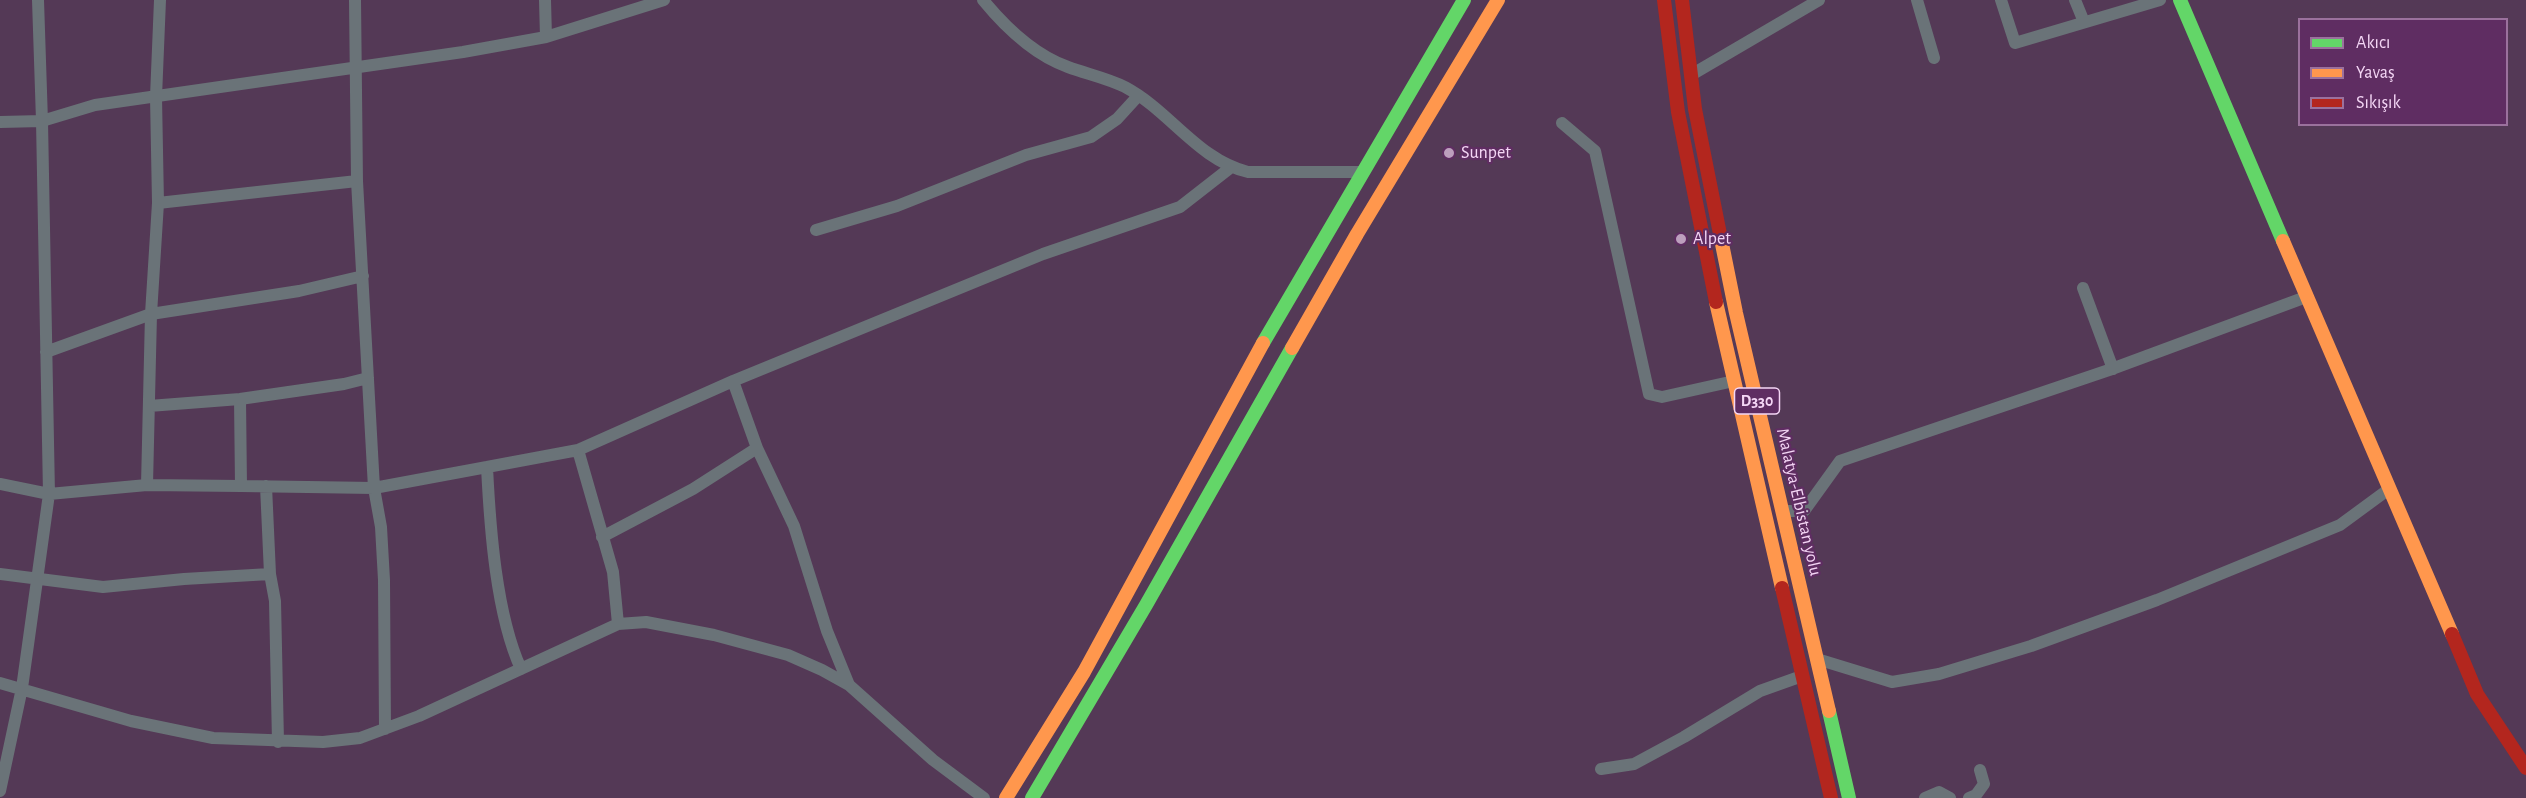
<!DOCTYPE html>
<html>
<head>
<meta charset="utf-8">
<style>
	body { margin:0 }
	#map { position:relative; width:2526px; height:798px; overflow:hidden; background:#543956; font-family:"Alegreya Sans",sans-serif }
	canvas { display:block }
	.legend { position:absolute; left:2298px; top:18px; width:210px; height:108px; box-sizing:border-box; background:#5f2d62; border:2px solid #9b719d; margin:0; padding:8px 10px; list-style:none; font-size:18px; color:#f4d6f5 }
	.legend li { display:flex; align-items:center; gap:12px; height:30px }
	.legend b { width:30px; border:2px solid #9b719d }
</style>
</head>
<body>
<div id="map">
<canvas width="2526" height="798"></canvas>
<ul class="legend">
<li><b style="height:8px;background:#63d668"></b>Akıcı</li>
<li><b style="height:8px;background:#ff974d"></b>Yavaş</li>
<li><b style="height:8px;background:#b3261e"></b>Sıkışık</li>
</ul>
</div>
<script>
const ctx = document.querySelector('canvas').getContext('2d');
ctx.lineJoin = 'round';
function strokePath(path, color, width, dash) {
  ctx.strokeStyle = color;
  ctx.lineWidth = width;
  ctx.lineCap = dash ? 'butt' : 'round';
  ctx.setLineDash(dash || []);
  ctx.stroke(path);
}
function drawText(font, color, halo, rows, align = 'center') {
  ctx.font = font + ' "Alegreya Sans",sans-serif';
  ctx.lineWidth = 4.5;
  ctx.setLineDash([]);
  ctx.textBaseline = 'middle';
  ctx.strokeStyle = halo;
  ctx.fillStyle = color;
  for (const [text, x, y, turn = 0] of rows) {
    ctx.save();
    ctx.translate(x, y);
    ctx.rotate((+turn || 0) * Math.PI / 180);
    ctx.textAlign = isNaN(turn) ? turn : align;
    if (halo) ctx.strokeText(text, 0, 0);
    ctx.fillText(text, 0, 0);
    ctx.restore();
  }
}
const street = new Path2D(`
	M545,0L546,37
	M983,0C1006,28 1034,55 1068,67C1087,74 1107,78 1125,87C1170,111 1198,160 1248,172H1363
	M1917,0L1934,58
	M2001,0L2015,43L2160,0
	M2075,0L2084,22
	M1691,75L1819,0
	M0,122L42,121L95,105L463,52L546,37L664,0
	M1562,123L1595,151L1649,394L1662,397L1734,381
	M357,181L374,488L381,527L384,580L385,729
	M158,203L357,181L355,0
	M816,230L897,206L1026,155L1091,137L1117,119L1138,96
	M2083,288L2113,369
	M46,352L151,314L299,291L363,276
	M733,381L757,448L794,526L827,631L849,685
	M149,406L240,399L344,384L368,378
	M0,484L49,494L147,485L241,486L240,399
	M147,485L151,314L158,203L156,97L160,0
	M241,486L374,488L487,467
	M266,486L270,574
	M1782,511H1804L1840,461L2109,370L2306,297
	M602,537L693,489L757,448
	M0,574L103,587L184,579L270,574L275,601L278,742
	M618,624L613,572L578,450L733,381L1043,254L1180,207L1230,168
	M1817,659L1892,682L1939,674L2031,646L2157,600L2340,525L2389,489
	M521,669C496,614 490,528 487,467L578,450
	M0,683L131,721L213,738L323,742L360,738L419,716L618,624L646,622L714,635L788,655L822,670L849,685L933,760L984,798
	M1601,769L1634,764L1684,737L1760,691L1802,676
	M0,791L22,688L49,494L42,121L38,0
	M1925,798L1939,792L1950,798
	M1969,798L1976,795L1984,784L1980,770`);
const fast = new Path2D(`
	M2180,0L2283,241
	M1263,343L1464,0
	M1829,711L1849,798
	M1032,798L1146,605L1292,348`);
const slow = new Path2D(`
	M1721,239L1736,313L1829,711
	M2283,241L2452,634
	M1716,302L1782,588
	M1292,348L1357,234L1498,0
	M1006,798L1084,672L1263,343`);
const jam = new Path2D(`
	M1664,0L1678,112L1716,302
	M1682,0L1695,109L1721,239
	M1782,588L1831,798
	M2452,634L2477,694L2526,768`);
const markers = [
	[1449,153,6,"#bc9fbd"],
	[1681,239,6,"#bc9fbd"]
];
const shields = [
	[1757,401,45]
];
const shieldNames = [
	["D330",1757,401]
];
const poiNames = [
	["Sunpet",1461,153],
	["Alpet",1693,239]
];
const streetNames = [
	["Malatya-Elbistan yolu",1799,502,77]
];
strokePath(street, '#6a7378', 12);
strokePath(fast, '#63d668', 14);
strokePath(slow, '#ff974d', 14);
strokePath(jam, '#b3261e', 14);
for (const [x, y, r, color] of markers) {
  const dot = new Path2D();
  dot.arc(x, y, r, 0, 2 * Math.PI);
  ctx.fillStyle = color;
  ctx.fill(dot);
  strokePath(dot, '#5f2d62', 2);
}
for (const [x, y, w] of shields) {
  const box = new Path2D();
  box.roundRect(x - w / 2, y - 13, w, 26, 4.5);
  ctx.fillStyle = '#5f2d62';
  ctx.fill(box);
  strokePath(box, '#f4d6f5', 1.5);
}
drawText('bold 16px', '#f4d6f5', null, shieldNames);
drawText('18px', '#f4d6f5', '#5f2d62', poiNames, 'left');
drawText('18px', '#f4d6f5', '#5f2d62', streetNames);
</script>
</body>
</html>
